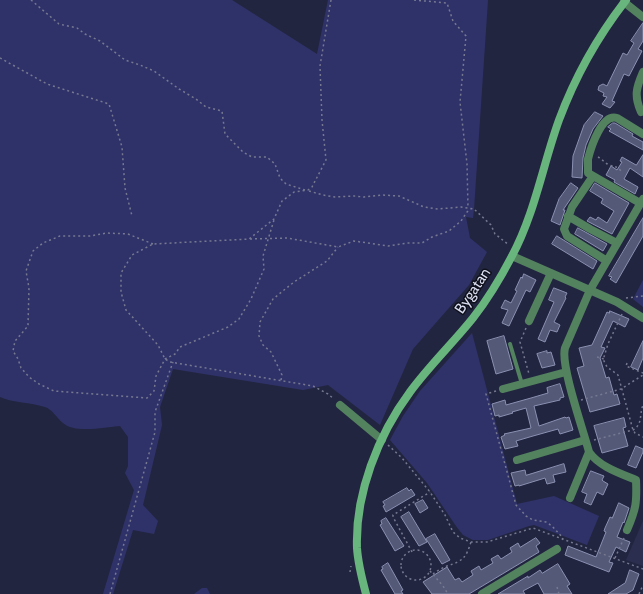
<!DOCTYPE html>
<html>
<head>
<meta charset="utf-8">
<style>
	body { margin:0 }
	canvas { display:block; background:#222540 }
</style>
</head>
<body>
<canvas width="643" height="594"></canvas>
<script>
const ctx = document.querySelector('canvas').getContext('2d');
ctx.lineJoin = 'round';
function fillPath(path, color) {
  ctx.fillStyle = color;
  ctx.fill(path, 'evenodd');
}
function strokePath(path, color, width, dash) {
  ctx.strokeStyle = color;
  ctx.lineWidth = width;
  ctx.lineCap = dash ? 'butt' : 'round';
  ctx.setLineDash(dash || []);
  ctx.stroke(path);
}
function drawText(font, color, halo, rows, align = 'center') {
  ctx.font = font + ' Cabin,sans-serif';
  ctx.lineWidth = 3;
  ctx.setLineDash([]);
  ctx.textBaseline = 'middle';
  ctx.strokeStyle = halo;
  ctx.fillStyle = color;
  for (const [text, x, y, turn = 0] of rows) {
    ctx.save();
    ctx.translate(x, y);
    ctx.rotate((+turn || 0) * Math.PI / 180);
    ctx.textAlign = isNaN(turn) ? turn : align;
    if (halo) ctx.strokeText(text, 0, 0);
    ctx.fillText(text, 0, 0);
    ctx.restore();
  }
}
const built = new Path2D(`
	M643,521V566L626,560Z`);
const green = new Path2D(`
	M0,0H232L317,54L328,0H488L474,209L473,218L466,217L470,238L487,252L469,285L413,349L380,425L328,385L303,390L173,369L160,407L162,425L143,505L158,521L154,534L133,530L113,594H103L134,490L125,473L128,466V437L120,426C105,427 75,434 63,423C57,418 52,409 45,407C30,402 14,403 0,397Z
	M643,280V307L633,299Z
	M472,333L517,504L554,496L599,516L587,545L534,525L529,526L488,540H473L463,535L456,526L427,483L390,440L403,416L420,391Z
	M202,588H207L210,594H194Z`);
const building = new Path2D(`
	M643,23V41L638,49L642,51L629,76L624,74L612,101L615,102L610,108L602,104L607,97L603,96L604,93L598,90L599,86L603,84L607,86L623,53L627,55L634,43L631,41Z
	M595,112L603,116L593,129L586,145L583,158L582,178L572,177L573,156L584,125Z
	M613,123H615L633,134L632,136L643,142V150L609,131L611,129L608,127Z
	M643,155V177L630,168L624,179L638,187L635,194L614,182L615,180L606,175L611,166L617,170L622,162L620,161L622,157L636,165Z
	M571,183L578,188L563,210H565L560,225L551,221L559,199Z
	M595,183L629,203L612,234L587,221L590,217L596,220L598,217L607,223L614,211L601,203L603,199L590,191Z
	M643,218V236L616,283L610,279L612,277L609,276Z
	M578,228L607,244L603,251L575,234Z
	M557,236L597,261L593,269L552,244Z
	M524,274L536,280L530,292L526,290L509,326L502,323L508,310L501,308L505,300L511,303L517,291L515,290L521,277L522,278Z
	M554,288L567,293L565,297L566,298L554,322L560,325L557,332L550,330L545,342L538,339L554,302L549,300Z
	M610,311L629,319L625,327L613,321L601,347L605,348L600,358L606,378L609,377L614,395L617,394L620,404L590,412L577,368L584,366L579,348L592,345L607,312L609,313Z
	M504,336L513,369L496,374L487,341Z
	M643,341V358L638,370L631,367Z
	M547,351V353L551,352L555,365L542,368L537,354Z
	M560,384L564,397L560,398V400L534,406L539,426L565,417L566,418L569,417L573,430L560,434L558,429L533,436L516,441L518,446L505,449L501,437L505,435L504,434L531,428L526,408L512,412L513,413L499,417V415L495,416L492,404L505,400L506,405L531,398L548,393L547,388Z
	M624,418L626,427L623,428L628,446L602,453L594,426Z
	M636,446L643,449V452L636,468L628,465Z
	M564,464L566,472L553,475L555,482L547,484L545,478L519,486V485L515,486L511,473L525,470L526,475Z
	M591,471L604,476L602,480L603,481L608,484L603,495L597,492L591,505L584,502L587,494L582,492Z
	M407,488L409,491L411,489L415,495L386,512L383,506L385,505L383,502Z
	M423,500L428,508L420,513L415,504Z
	M619,503L629,508L624,523L623,522L617,537L630,542L626,552L616,547L609,562L613,563L609,572L565,555L568,546L596,557L606,532L604,531L605,528L610,517L612,518Z
	M409,512L427,542L419,546L401,517Z
	M386,518L404,546L395,551L380,525L382,524L381,521Z
	M435,534L450,560L442,564L426,539Z
	M536,538L540,543L536,546L539,552L469,594H432L423,582L447,567L455,580L459,578L462,582L473,575L471,571L479,566L481,570L493,563L491,559L498,555L501,559L512,552L510,548L518,543L520,547Z
	M388,563L403,590L401,591L403,594H395L381,570L383,569L382,567Z
	M558,564L570,584L567,586L572,594H544L538,583L523,591L525,594H498L528,576V578L540,570L542,573Z
	M630,570L639,574L633,590L626,594H608L625,583Z`);
const path = new Path2D(`
	M31,0L59,24L77,28L85,34L100,41L125,60L140,65L154,71L179,89L196,99L206,107L222,111L225,134L243,152L252,157H267L275,164L280,178L286,184L305,190
	M331,0L320,66L322,120L326,160L312,187L308,190L294,192L282,201L274,219L249,239L153,244L132,255L121,273V292L126,310L158,345L165,359L170,362L313,386L328,394L334,399
	M414,0L447,3L453,21L466,36L460,102L467,164L468,208
	M0,58L47,84L109,104L122,147L125,188L132,216
	M598,157C602,159 605,163 609,165C614,167 617,166 621,171
	M309,191L323,195L335,197L354,196L364,197L382,195L399,196L424,207L438,209L461,207L474,209L491,225L495,234L509,245
	M250,239L287,238L338,247L354,241L388,246L407,243H422L432,237L449,231L461,221L467,212L471,209
	M153,244L128,234L107,233L90,236H60L43,243L33,251L26,271L29,288L28,326L15,341L13,351L18,359L21,368L29,377L39,384L54,391L147,398L154,391L156,376L165,359L175,354L180,347L228,327L239,319L251,299L264,269L263,256L274,220
	M626,298L643,296
	M622,314L608,344L604,357V361L607,367L618,375L633,430L635,433L643,437
	M526,328L520,342L529,374
	M597,357L604,359
	M627,363L626,366L643,373
	M281,380L282,375L271,352L263,345L259,336L260,322L273,299L294,282L327,261L338,247
	M496,391L486,394L516,505L526,516L533,520L546,522L552,526L563,538L561,542
	M581,400L621,389L643,375
	M594,440L633,430C643,424 639,415 643,405
	M388,445L402,458L430,492L445,515L453,532L460,538L471,542H487L533,528L643,569
	M401 565a15 15 0 1 1 30 0a15 15 0 1 1-30 0Z
	M412,552L393,517V515L430,492
	M615,558L624,538
	M430,571L443,586L448,594
	M350,572L351,566
	M433,574C437,571 442,568 447,566C463,561 466,558 471,542
	M557,587L559,594
	M110,594L155,432V412L173,362
	M639,594L643,585`);
const lane = new Path2D(`
	M510,344L522,384`);
const street = new Path2D(`
	M624,2L643,17
	M641,112C634,96 636,88 643,72
	M593,176L572,207L564,229L567,236L607,261
	M640,203L588,173C588,168 588,164 588,159C591,147 602,113 617,118L643,134
	M568,216L590,229L617,243
	M512,256L617,302L643,318
	M529,321L551,273
	M503,389L566,372
	M340,405L382,440
	M517,460L585,440
	M570,498L589,452
	M627,530C636,509 637,503 636,480C619,473 600,467 589,452C584,432 560,365 565,348L590,290L643,199
	M482,594L557,549`);
const secondary = new Path2D(`
	M366,594C362,579 358,564 357,548C355,494 378,435 410,392C429,366 453,343 473,318C488,299 501,277 512,256C535,213 543,164 559,120C575,77 598,36 626,0`);
const streetNames = [
	["Bygatan",473,291,-56]
];
fillPath(built, '#2b2e4e');
fillPath(green, '#2f3269');
fillPath(building, '#545977');
strokePath(building, '#8a90b1', 1);
strokePath(path, '#767990', 1.5, [2, 3]);
strokePath(lane, '#53825f', 4);
strokePath(street, '#53825f', 8);
strokePath(secondary, '#68b57d', 8);
drawText('15px', '#d9dcee', '#0e101b', streetNames);
</script>
</body>
</html>
